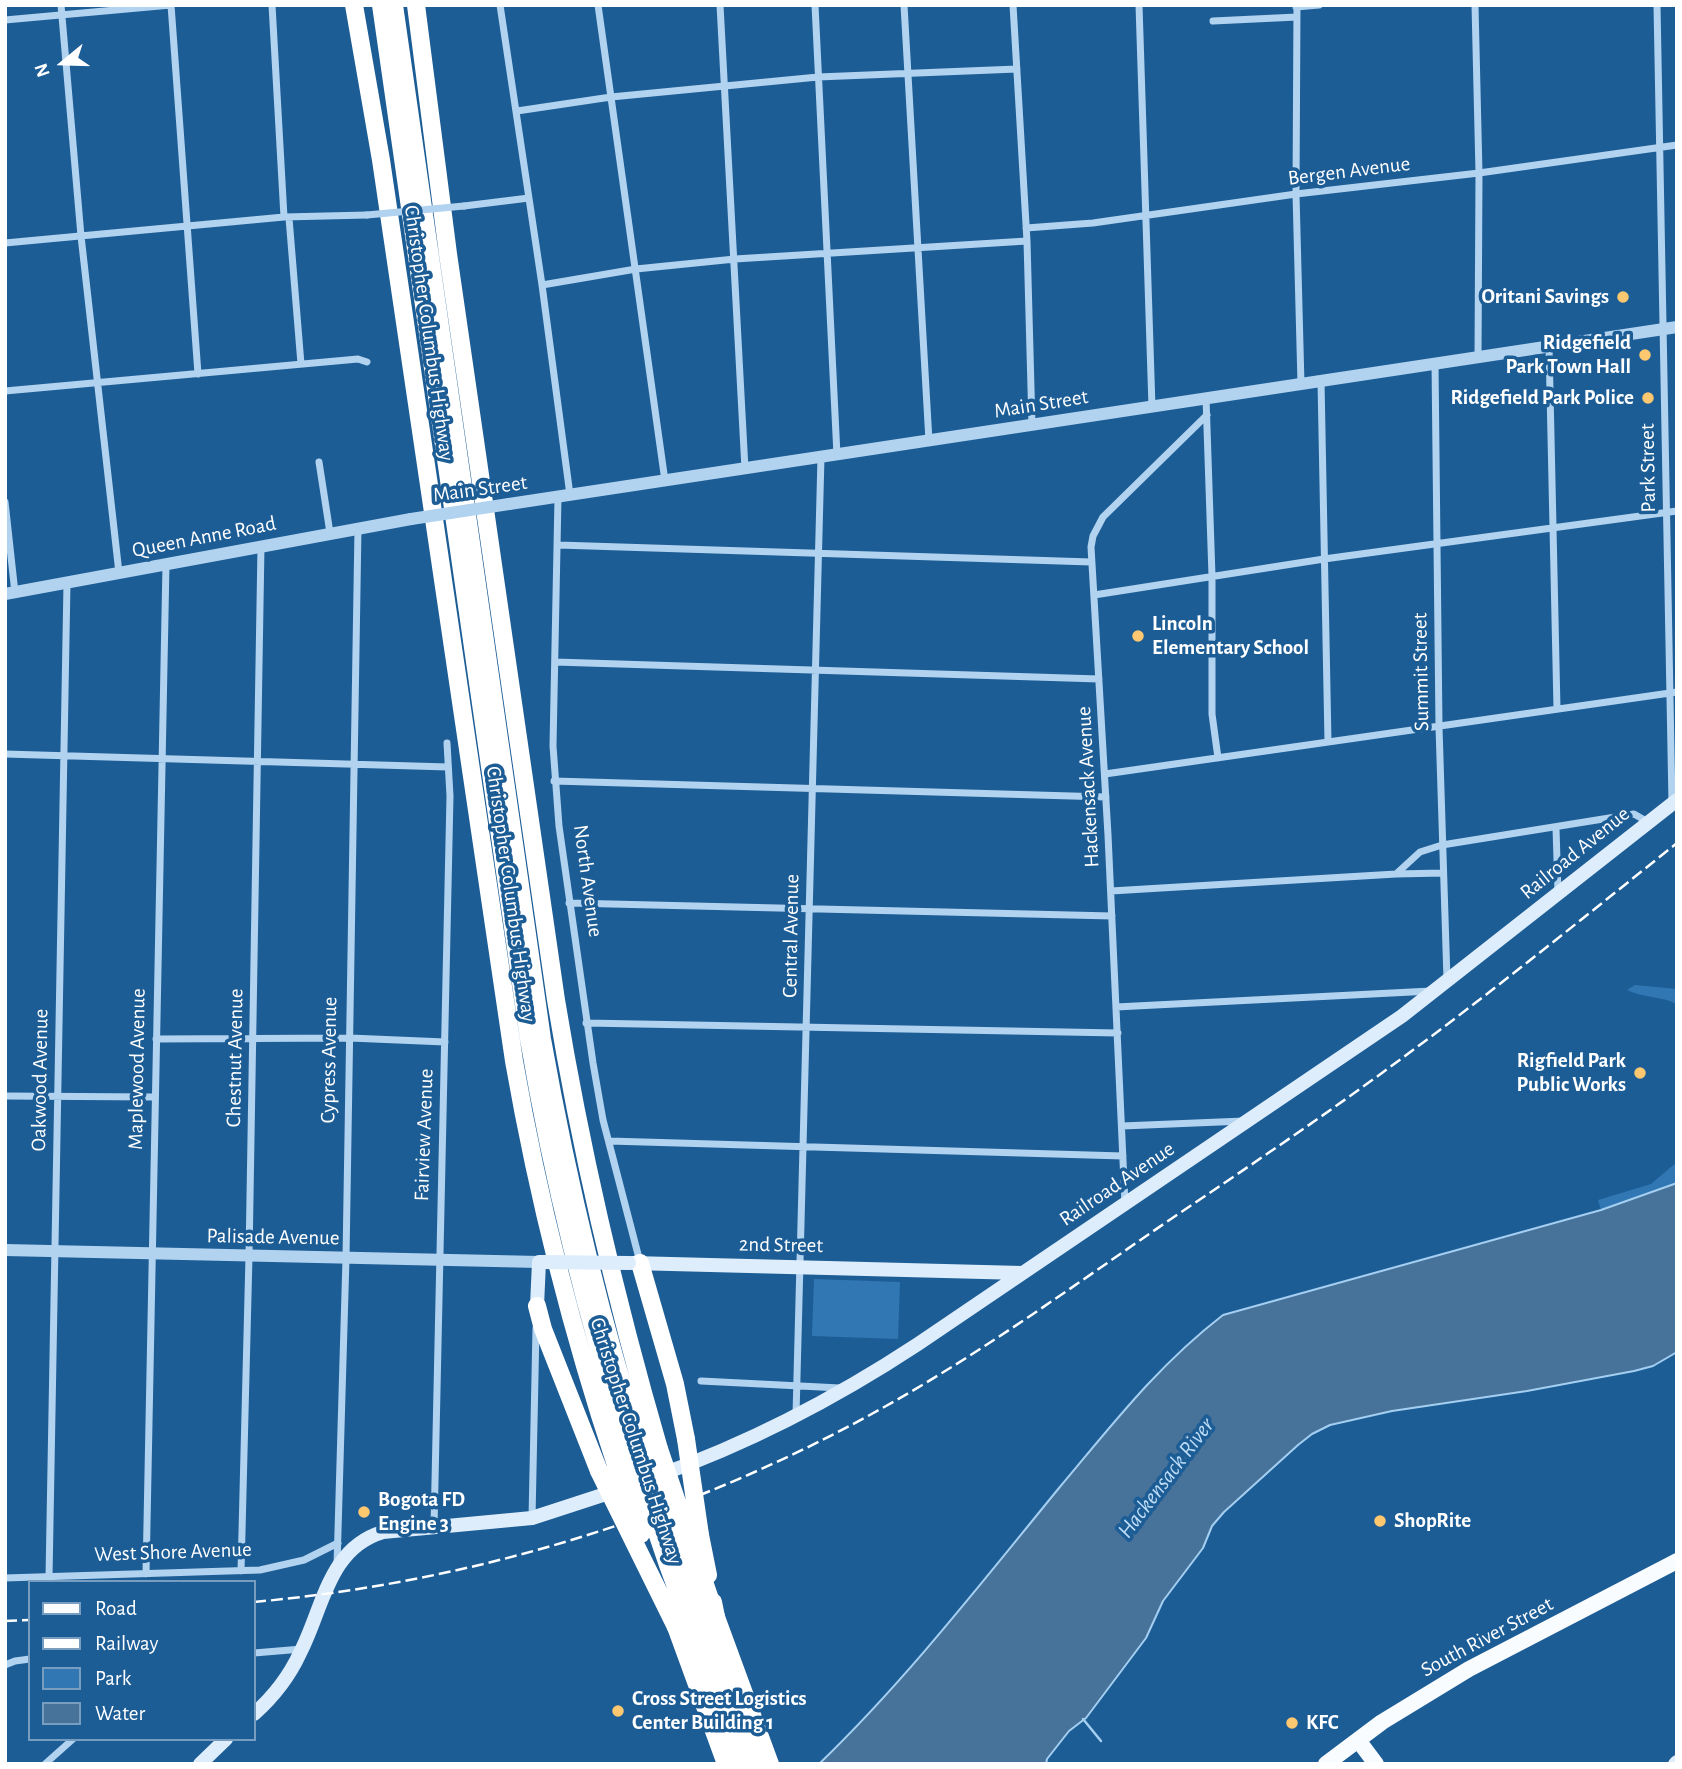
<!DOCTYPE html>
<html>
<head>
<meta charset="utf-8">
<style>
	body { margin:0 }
	#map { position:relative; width:1682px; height:1769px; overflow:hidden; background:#1d5d96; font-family:"Alegreya Sans",sans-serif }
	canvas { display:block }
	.frame { position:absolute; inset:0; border:7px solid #fff; pointer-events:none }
	.legend { position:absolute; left:28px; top:1580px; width:228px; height:161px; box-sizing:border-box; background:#1d5d96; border:2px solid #779ec0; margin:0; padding:9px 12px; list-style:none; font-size:21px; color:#fff }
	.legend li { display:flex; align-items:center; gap:14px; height:35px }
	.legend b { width:35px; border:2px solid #779ec0 }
	.north { position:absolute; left:28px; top:28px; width:70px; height:70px; -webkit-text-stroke:5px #1d5d96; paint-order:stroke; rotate:251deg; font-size:19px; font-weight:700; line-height:28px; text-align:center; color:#fff }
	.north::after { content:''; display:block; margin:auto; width:24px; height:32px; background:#fff; clip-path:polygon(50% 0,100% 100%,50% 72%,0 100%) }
</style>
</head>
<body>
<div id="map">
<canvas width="1682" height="1769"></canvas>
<div class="frame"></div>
<ul class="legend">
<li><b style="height:9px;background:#f9fcff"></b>Road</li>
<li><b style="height:9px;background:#fff"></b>Railway</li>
<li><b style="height:19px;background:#3177b4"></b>Park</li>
<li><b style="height:19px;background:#47739b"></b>Water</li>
</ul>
<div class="north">N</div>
</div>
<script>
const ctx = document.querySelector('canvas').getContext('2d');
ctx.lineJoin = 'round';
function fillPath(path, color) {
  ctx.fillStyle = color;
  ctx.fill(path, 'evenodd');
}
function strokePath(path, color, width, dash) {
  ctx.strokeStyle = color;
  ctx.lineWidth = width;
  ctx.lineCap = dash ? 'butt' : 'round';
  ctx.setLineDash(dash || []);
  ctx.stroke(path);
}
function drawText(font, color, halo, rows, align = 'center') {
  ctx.font = font + ' "Alegreya Sans",sans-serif';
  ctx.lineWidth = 7;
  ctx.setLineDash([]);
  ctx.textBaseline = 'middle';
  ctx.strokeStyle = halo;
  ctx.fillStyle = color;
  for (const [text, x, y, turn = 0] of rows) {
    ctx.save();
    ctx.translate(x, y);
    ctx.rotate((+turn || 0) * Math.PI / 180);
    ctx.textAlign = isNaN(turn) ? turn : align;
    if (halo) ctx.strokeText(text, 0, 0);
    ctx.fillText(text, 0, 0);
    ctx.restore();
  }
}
const green = new Path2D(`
	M1635,985L1677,989V1004C1661,996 1643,998 1627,990Z
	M1677,1162V1183L1601,1210L1598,1200L1651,1184Z
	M814,1279L900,1282L898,1339L812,1336Z`);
const water = new Path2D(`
	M1677,1183V1352L1653,1366L1634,1371L1527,1391L1392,1411L1330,1425L1312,1434L1298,1445L1224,1512L1212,1526L1203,1548L1163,1601L1146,1638L1086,1718L1069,1731L1047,1759L1046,1764H819C907,1679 982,1582 1059,1488C1112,1425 1157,1366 1223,1315L1601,1210Z`);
const stream = new Path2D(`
	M1083,1719L1101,1741`);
const minor = new Path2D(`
	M61,5L81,236L119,573
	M171,5L198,374
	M272,5L284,217
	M500,5L542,285L570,495
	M598,5L665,481
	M720,5L745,469
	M815,5L837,455
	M904,5L929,441
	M1013,5L1027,241L1032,425
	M1139,5L1152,407
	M1297,5L1296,194L1301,384
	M1475,5L1479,173L1478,357
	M1657,5L1672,803
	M1296,7L1319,5
	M5,20L171,5
	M1213,21L1297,17
	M517,111L611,97L818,77L1017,69
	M464,206L529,198
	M289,218L301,364
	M1026,228L1093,223L1296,194L1479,173L1677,145
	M5,243L284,217L367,215
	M542,285L636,269L735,259L1027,241
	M1549,346L1557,709
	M1435,363L1439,727L1447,980
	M1321,381L1328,742
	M5,391L358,359L367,362
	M1206,398L1212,576V714L1218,758
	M319,462L330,533
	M558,497L553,746L559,826L593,1063L603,1120L640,1262
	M5,502L15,593
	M558,545L1091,562
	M1094,595L1324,559L1677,511
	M555,662L1099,679
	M5,754L448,767
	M1105,774L1677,692
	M554,781L1106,797
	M1556,828L1558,893
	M1396,874L1443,873
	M1111,891L1396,874L1420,852L1442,845L1634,814L1648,822
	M569,903L1112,916
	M1116,1007L1431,991
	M586,1023L1118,1033
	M156,1039L350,1038L445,1042
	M5,1096L154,1097
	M1122,1126L1244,1121
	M609,1141L1123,1156
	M1125,1204L1108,835L1091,547L1093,536L1103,517L1207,415
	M701,1381L840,1388
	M796,1415L821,457
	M532,1518L536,1328
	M434,1527L450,796L447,743
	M337,1565L346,1258L358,528
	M241,1571L249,1256L261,546
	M146,1574L166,564
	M49,1577L67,583
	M5,1578L260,1570L304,1560L338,1543
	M254,1653L302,1649
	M5,1665L15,1661L30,1659
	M45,1764L73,1739`);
const tertiary = new Path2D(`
	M509,504L1677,327
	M5,594L411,519
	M5,1250L539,1262`);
const secondary = new Path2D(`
	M632,1263L1022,1273
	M537,1306L539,1262H544
	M657,1476C750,1443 836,1398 918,1344L1402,1016L1677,800
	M254,1714C273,1697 289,1677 300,1653C323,1609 328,1548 383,1532L532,1518L618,1490
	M200,1764L226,1739
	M1675,1764L1677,1762`);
const primary = new Path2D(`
	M1358,1740L1376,1764
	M1326,1764L1382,1722L1469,1669L1677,1561`);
const motorway = new Path2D(`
	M354,5L381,160L514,1061C538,1198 572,1333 616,1465
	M381,5L529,1039C553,1181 588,1322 632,1459
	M394,5L542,1039C567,1179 600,1319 644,1455
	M416,5L448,254L556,1000C581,1152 616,1301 659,1449
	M640,1263L675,1384L686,1439
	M537,1306L543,1329L599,1471
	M700,1535L708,1575
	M713,1602L716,1617L770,1764
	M676,1627L726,1764`);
const rail = new Path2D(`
	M254,1602C474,1582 693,1515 886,1406C984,1351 1076,1284 1168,1221C1248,1167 1327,1114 1405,1056C1497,988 1587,915 1677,843
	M5,1621L30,1620`);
const minorBridge = new Path2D(`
	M367,215L464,206`);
const tertiaryBridge = new Path2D(`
	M411,519L509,504`);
const secondaryBridge = new Path2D(`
	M544,1262L629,1263`);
const motorwayBridge = new Path2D(`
	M686,1439L700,1535
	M659,1449L716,1617
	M644,1455L684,1573L755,1764
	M632,1459L668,1565L742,1764
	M616,1465L641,1534
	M599,1471L676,1627`);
const markers = [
	[1623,297,7,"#fec870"],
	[1645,355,7,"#fec870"],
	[1648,398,7,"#fec870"],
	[1138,636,7,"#fec870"],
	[1640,1073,7,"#fec870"],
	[364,1512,7,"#fec870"],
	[1380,1521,7,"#fec870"],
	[618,1711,7,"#fec870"],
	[1292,1723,7,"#fec870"]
];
const streetNames = [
	["Bergen Avenue",1349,171,-7],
	["Christopher Columbus Highway",429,333,82],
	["Main Street",1041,404,-9],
	["Park Street",1648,468,-91],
	["Main Street",480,489,-8],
	["Queen Anne Road",204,537,-11],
	["Summit Street",1421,672,-91],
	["Hackensack Avenue",1088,787,-93],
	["Railroad Avenue",1575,853,-39],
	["North Avenue",588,881,82],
	["Christopher Columbus Highway",511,894,82],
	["Central Avenue",791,936,-89],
	["Chestnut Avenue",235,1058,-89],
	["Cypress Avenue",329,1060,-89],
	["Maplewood Avenue",137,1069,-89],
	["Oakwood Avenue",40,1080,-89],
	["Fairview Avenue",424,1135,-88],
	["Railroad Avenue",1117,1184,-34],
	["Palisade Avenue",273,1237,1],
	["2nd Street",781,1245,1],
	["Christopher Columbus Highway",636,1441,72],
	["West Shore Avenue",173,1552,-2],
	["South River Street",1487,1637,-28]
];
const poiNames = [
	["Oritani Savings",1609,297,"right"],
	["Ridgefield",1631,343,"right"],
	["Park Town Hall",1631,367,"right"],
	["Ridgefield Park Police",1634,398,"right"],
	["Lincoln",1152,624],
	["Elementary School",1152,648],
	["Rigfield Park",1626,1061,"right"],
	["Public Works",1626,1085,"right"],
	["Bogota FD",378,1500],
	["Engine 3",378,1524],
	["ShopRite",1394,1521],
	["Cross Street Logistics",632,1699],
	["Center Building 1",632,1723],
	["KFC",1306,1723]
];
const waterNames = [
	["Hackensack River",1166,1478,-53]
];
fillPath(green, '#3177b4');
fillPath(water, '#47739b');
strokePath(water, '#a4cff1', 2);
strokePath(stream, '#a4cff1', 2.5);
strokePath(minor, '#b1d3ef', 7);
strokePath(tertiary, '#b1d3ef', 12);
strokePath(secondary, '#deedfb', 14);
strokePath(primary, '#f9fcff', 16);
strokePath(motorway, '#fff', 18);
strokePath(rail, '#fff', 2.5, [12, 5]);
strokePath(minorBridge, '#b1d3ef', 7);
strokePath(tertiaryBridge, '#b1d3ef', 12);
strokePath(secondaryBridge, '#deedfb', 14);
strokePath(motorwayBridge, '#fff', 18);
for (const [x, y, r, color] of markers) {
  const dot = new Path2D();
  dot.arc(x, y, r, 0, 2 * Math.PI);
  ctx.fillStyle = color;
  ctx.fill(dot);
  strokePath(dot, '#1d5d96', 2.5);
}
drawText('21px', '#fff', '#1d5d96', streetNames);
drawText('bold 21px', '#fff', '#1d5d96', poiNames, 'left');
drawText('italic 23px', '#bddcf6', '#1d5d96', waterNames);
</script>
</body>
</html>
